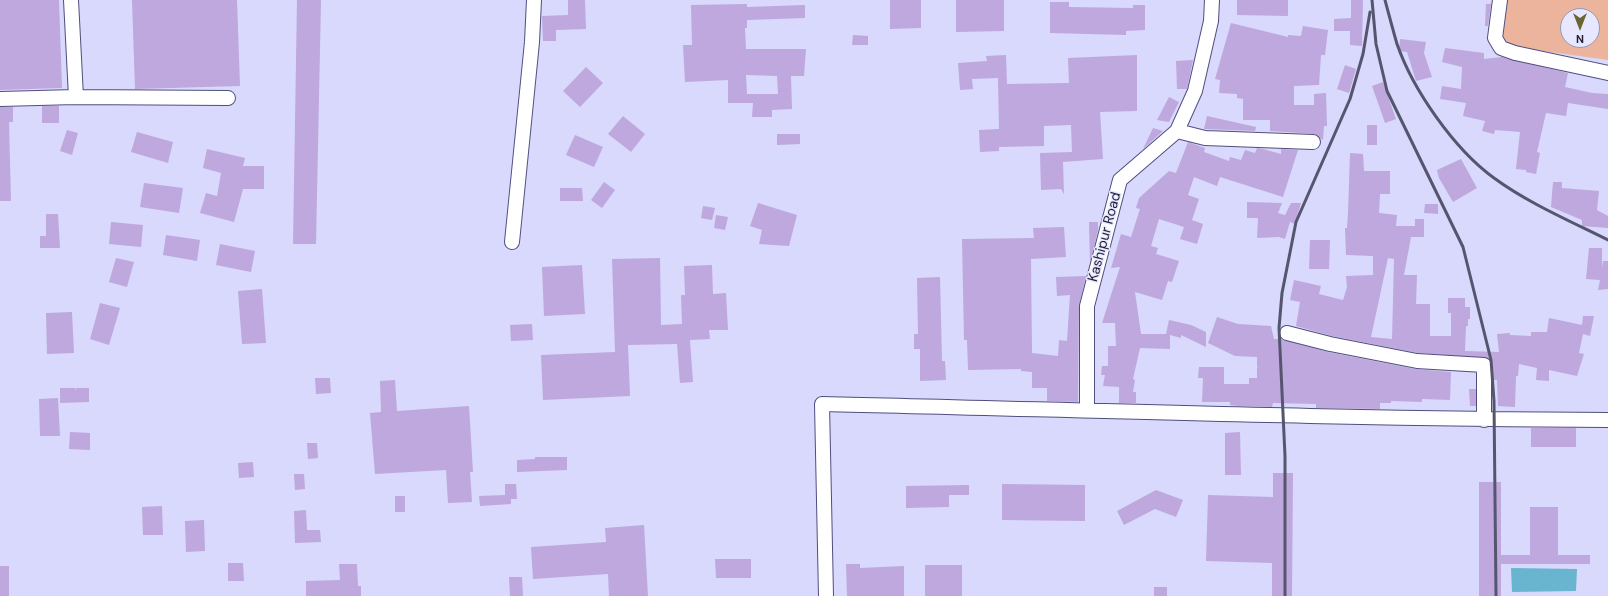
<!DOCTYPE html>
<html>
<head>
<meta charset="utf-8">
<style>
	body { margin:0 }
	#map { position:relative; width:1608px; height:596px; overflow:hidden; background:#d8d9fc; font-family:"DM Sans",sans-serif }
	canvas { display:block }
	.north { position:absolute; left:1560px; top:8px; width:40px; height:40px; box-sizing:border-box; background:#e7e8ff; border:1px solid #9798ae; border-radius:50%; rotate:180deg; font-size:11px; font-weight:700; line-height:16px; text-align:center; color:#201f35 }
	.north::after { content:''; display:block; margin:auto; width:14px; height:18px; background:#6a6532; clip-path:polygon(50% 0,100% 100%,50% 72%,0 100%) }
</style>
</head>
<body>
<div id="map">
<canvas width="1608" height="596"></canvas>
<div class="north">N</div>
</div>
<script>
const ctx = document.querySelector('canvas').getContext('2d');
ctx.lineJoin = 'round';
function fillPath(path, color) {
  ctx.fillStyle = color;
  ctx.fill(path, 'evenodd');
}
function strokePath(path, color, width, dash) {
  ctx.strokeStyle = color;
  ctx.lineWidth = width;
  ctx.lineCap = dash ? 'butt' : 'round';
  ctx.setLineDash(dash || []);
  ctx.stroke(path);
}
function drawText(font, color, halo, rows, align = 'center') {
  ctx.font = font + ' "DM Sans",sans-serif';
  ctx.lineWidth = 3;
  ctx.setLineDash([]);
  ctx.textBaseline = 'middle';
  ctx.strokeStyle = halo;
  ctx.fillStyle = color;
  for (const [text, x, y, turn = 0] of rows) {
    ctx.save();
    ctx.translate(x, y);
    ctx.rotate((+turn || 0) * Math.PI / 180);
    ctx.textAlign = isNaN(turn) ? turn : align;
    if (halo) ctx.strokeText(text, 0, 0);
    ctx.fillText(text, 0, 0);
    ctx.restore();
  }
}
const green = new Path2D(`
	M1504,0H1608V60L1515,47L1505,41L1500,29ZM1568,16H1592V40H1568Z`);
const water = new Path2D(`
	M1511,568L1577,569L1576,591L1512,592Z`);
const building = new Path2D(`
	M0,0H59L62,88L0,90Z
	M132,0H237L240,86L135,89Z
	M297,0H321L316,244H293Z
	M568,0H585L586,29L556,30V41H543L542,16L568,15Z
	M890,0H921V28L890,29Z
	M956,0H1004V31L956,32Z
	M1237,0H1288V16L1237,15Z
	M1351,0H1363L1362,46L1350,45V31H1334V19L1351,18Z
	M1050,2H1069V7L1133,8V5H1145V30L1126,31V35L1050,33Z
	M747,4V7L805,5V18L747,20V28H745L746,49H806L804,76H791L792,109L772,110V117H752L753,103H728V80L685,82L683,45H692L691,5ZM746,75L777,76L778,94H747Z
	M1486,4H1491L1488,26H1485Z
	M1231,23L1288,37V35L1301,36L1303,26L1328,30L1325,55H1321L1319,85L1294,86V105H1314V94L1326,93L1327,126H1324L1323,140L1314,134L1270,131V120H1243V99L1237,98V94L1219,93L1220,80L1215,79Z
	M853,35L868,36V45H852Z
	M1400,39L1426,42L1424,53L1432,77L1416,81L1407,52L1399,51Z
	M1445,48L1484,53V59L1502,57L1568,73L1565,87L1592,93L1608,94V109L1568,103L1566,116L1546,113L1537,152L1540,153L1536,174L1526,172V170L1516,169L1520,132L1495,130L1494,134L1482,131L1485,121L1463,116L1466,103L1440,99L1442,86L1461,89L1462,67L1442,62Z
	M1006,55L1007,84L1069,83L1068,58L1137,55V111L1100,112L1103,159L1063,162L1064,194L1061,189L1041,190L1040,153L1072,152L1071,125L1044,126V146L999,147V151L980,152L979,130L999,129L998,78L972,79L973,89L960,90L958,63L987,61L986,56Z
	M1193,60L1187,89H1177L1176,61Z
	M1345,65L1356,69L1349,93L1337,89Z
	M586,67L603,83L580,107L563,91Z
	M1383,82L1396,119L1385,123L1372,86Z
	M1169,97L1179,102L1169,122L1157,120Z
	M42,106H59V123H42Z
	M0,107H13V122H9L11,201H0Z
	M623,116L645,134L631,152L608,134Z
	M1207,116L1256,127L1255,131L1204,129Z
	M1367,125H1377V145H1367Z
	M1153,128L1163,131L1143,149Z
	M67,130L78,133L72,155L60,151Z
	M137,132L173,142L168,163L131,152Z
	M777,134H800V144L777,145Z
	M575,135L603,147L594,167L566,155Z
	M1188,142L1205,148L1204,152L1229,161L1230,157L1241,160L1245,150L1255,153L1257,148L1263,149L1281,154V149L1298,150L1283,197L1220,177L1217,186L1194,177L1188,195L1199,199L1192,220L1203,224L1197,244L1180,239L1184,227L1159,219L1151,246L1158,248L1156,254L1179,261L1172,282L1168,281L1162,300L1135,292L1141,334H1166L1169,320L1191,325L1206,332V347L1181,335V338L1170,335V349L1140,348L1133,379L1135,380L1133,392H1136V403H1119V387L1103,386L1105,375H1101L1102,366H1108V346H1116L1115,323H1102L1120,267L1111,268L1121,234L1131,237L1140,209L1136,208L1139,198L1169,171L1176,173Z
	M207,149L245,158L243,166H264V189H243L234,222L200,213L206,193L217,196L221,173L203,168Z
	M1350,153L1363,154L1364,171H1390V194H1380L1379,213L1397,215L1396,226H1415V219H1424V237H1411L1404,275H1417L1416,304H1430V336H1451V313H1448V298H1465V307H1470V319H1468V326H1466L1465,351L1499,352L1497,334L1510,333V335L1531,336V332H1547L1549,318L1582,325L1583,316H1594L1590,336L1583,334L1579,353L1584,354L1577,376L1549,370V381L1536,380L1537,368L1519,364L1518,376H1516L1515,407L1498,406L1497,380H1492V365L1488,358L1418,353L1332,336L1296,326L1300,302L1290,300L1294,280L1321,286L1319,294L1343,300L1347,287L1346,276L1373,275V256L1346,255L1345,228H1347L1348,213ZM1388,258L1394,259L1392,339L1371,337Z
	M1461,159L1477,188L1453,202L1439,178L1437,170Z
	M604,182L615,190L602,208L591,200Z
	M1553,182H1562V188L1599,191L1597,210L1608,216V228L1582,226V220L1551,207Z
	M144,183L183,188L179,213L140,207Z
	M560,188H582L583,201H560Z
	M1247,202L1282,203L1278,213L1285,215L1291,203H1301L1295,224L1290,222L1285,239L1279,237L1257,238L1258,218H1247Z
	M758,203L797,215L789,246L759,244L762,230L750,226Z
	M1425,204H1438V214L1424,213Z
	M703,206L715,208L712,220L701,218Z
	M46,214H58L60,248H40V236H46Z
	M716,215L728,217L725,230L714,228Z
	M111,222L143,225L141,247L109,244Z
	M1089,222H1098V230L1090,263Z
	M1064,227L1066,257L1031,259L1032,353L1058,356L1059,340L1067,341L1070,295L1057,296L1056,277L1086,276L1079,306L1078,402L1047,401V388H1032V372L1021,371V369L968,370L967,340H964L962,239L1034,238L1033,228Z
	M166,235L200,240L197,261L163,255Z
	M1310,240H1330L1329,269H1309Z
	M220,244L255,251L251,272L216,265Z
	M1589,248H1602V268L1603,261H1608V289L1598,290L1600,280L1586,279Z
	M116,258L134,262L127,287L109,282Z
	M660,258L661,325L682,324L681,295H685L684,266L712,265L713,294L726,293L728,330H709L710,339L690,340L693,382L680,383L677,344L628,345L630,396L543,400L541,355L615,352L612,259Z
	M582,265L585,314L544,316L542,267Z
	M940,277L942,361H945L946,380L920,381V349H914V334H918L917,278Z
	M262,289L266,343L242,344L238,291Z
	M100,303L120,308L109,345L90,339Z
	M72,312L74,353L47,354L46,313Z
	M1217,317L1238,324L1271,326L1274,339H1282L1328,352L1415,369L1451,372L1450,400L1422,399V402L1391,401V403H1380V409L1316,408V404L1273,403L1272,407L1238,406L1230,405V402H1202L1203,378H1198L1199,367H1224V384H1249V378H1257V368H1258L1257,367V357L1235,356L1208,343Z
	M532,324L533,340L511,341L510,325Z
	M315,378H330L331,393L316,394Z
	M395,380L397,411L469,406L473,472H470L472,502L448,503L446,470L375,474L370,413L381,412L380,381Z
	M60,388H75V391L76,388H89V402L60,403Z
	M1469,389H1476V406H1470Z
	M58,398L60,436H40L39,399Z
	M1531,428H1576V447H1531Z
	M70,432L90,433V450L69,449Z
	M1240,432L1241,475H1225V433Z
	M307,443H317L318,458L308,459Z
	M535,457H567V470L517,472V460L535,459Z
	M253,462L254,477L239,478L238,463Z
	M1273,473H1293L1292,596H1272V563L1206,561L1208,495L1273,497Z
	M294,474H304L305,489L295,490Z
	M1479,482H1501V555H1530V507H1558V555H1590V564H1501V596H1479Z
	M505,484H516L517,499H511V504L480,506L479,496L505,495Z
	M1002,484L1085,485V521L1002,520Z
	M969,485V495H949V507L906,508V486Z
	M1156,490L1183,500L1176,517L1155,509L1124,525L1117,511Z
	M395,496H405V512H395Z
	M162,506L163,535H143L142,507Z
	M306,510L307,530H320L321,542L295,543L294,511Z
	M204,520L205,551L186,552L185,521Z
	M644,525L648,596H609L608,574L533,579L531,547L606,542L605,528Z
	M715,559H751V578H716Z
	M228,563H243L244,581H228Z
	M339,564H357L358,586H361V596H306V581L340,580Z
	M846,564H860V568L904,566V596H847Z
	M925,565H962V596H925Z
	M0,566H9V596H0Z
	M509,577H522L523,596H510Z
	M1154,587H1167V596H1154Z`);
const street = new Path2D(`
	M71,0L76,97
	M1500,0L1495,38L1501,48L1515,53L1608,73
	M0,99L76,97L228,98
	M1177,131L1205,138L1313,142
	M512,242L532,42L534,0
	M1287,333L1330,344L1417,361L1484,365V420
	M1087,410V306L1120,180L1177,131L1195,91L1211,21L1212,0
	M826,596L822,404C1084,410 1346,419 1608,420`);
const rail = new Path2D(`
	M1372,0L1376,44L1387,91L1463,247L1491,360L1494,401L1496,596
	M1385,0C1389,15 1393,30 1397,44C1413,90 1454,149 1494,178C1528,203 1570,221 1608,240
	M1285,596V456L1279,328L1282,293L1296,222L1350,99L1363,54L1370,12`);
const streetNames = [
	["Kashipur Road",1105,237,-75]
];
fillPath(green, '#edb49d');
fillPath(water, '#69b4cf');
fillPath(building, '#bea8dd');
strokePath(street, '#4f4f7f', 16);
strokePath(street, '#fff', 14);
strokePath(rail, '#56556f', 3);
drawText('14px', '#201f35', '#e7e8ff', streetNames);
</script>
</body>
</html>
